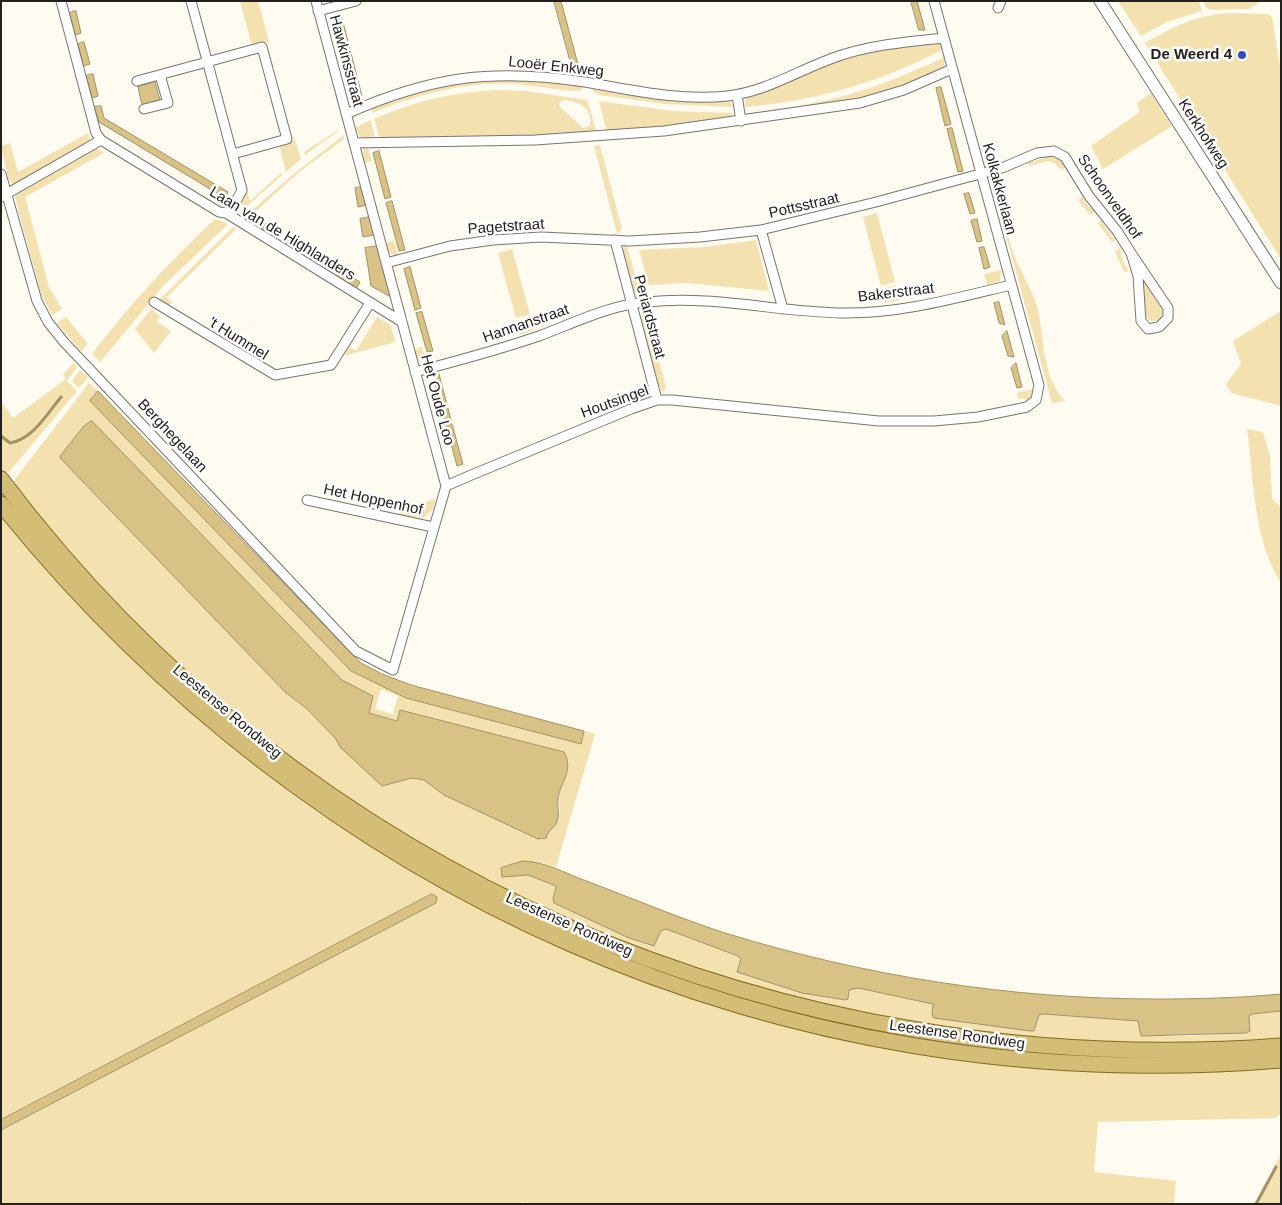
<!DOCTYPE html>
<html>
<head>
<meta charset="utf-8">
<style>
	body { margin:0 }
	#map { position:relative; width:1282px; height:1205px; overflow:hidden; background:#fffbf1; font-family:Arial,sans-serif }
	canvas { display:block }
	.frame { position:absolute; inset:0; border:2px solid #23211e; pointer-events:none }
</style>
</head>
<body>
<div id="map">
<canvas width="1282" height="1205"></canvas>
<div class="frame"></div>
</div>
<script>
const ctx = document.querySelector('canvas').getContext('2d');
ctx.lineJoin = 'round';
function fillPath(path, color) {
  ctx.fillStyle = color;
  ctx.fill(path, 'evenodd');
}
function strokePath(path, color, width, dash) {
  ctx.strokeStyle = color;
  ctx.lineWidth = width;
  ctx.lineCap = dash ? 'butt' : 'round';
  ctx.setLineDash(dash || []);
  ctx.stroke(path);
}
function drawText(font, color, halo, rows, align = 'center') {
  ctx.font = font + ' Arial,sans-serif';
  ctx.lineWidth = 5;
  ctx.setLineDash([]);
  ctx.textBaseline = 'middle';
  ctx.strokeStyle = halo;
  ctx.fillStyle = color;
  for (const [text, x, y, turn = 0] of rows) {
    ctx.save();
    ctx.translate(x, y);
    ctx.rotate((+turn || 0) * Math.PI / 180);
    ctx.textAlign = isNaN(turn) ? turn : align;
    if (halo) ctx.strokeText(text, 0, 0);
    ctx.fillText(text, 0, 0);
    ctx.restore();
  }
}
const green = new Path2D(`
	M240,1H258L269,42L252,46Z
	M1118,1H1199L1202,11L1167,22L1141,36Z
	M1203,1H1259V3L1249,9L1212,10L1206,8Z
	M1229,13L1268,14L1272,17L1281,72V259L1145,43C1172,27 1197,15 1229,13Z
	M935,42L941,45L942,50C877,83 817,101 744,107L747,96L862,52Z
	M944,57V65C937,73 927,76 918,80C864,102 807,107 750,116L747,113C824,105 874,91 944,57Z
	M512,78L584,86L583,88L579,91C559,91 539,86 518,84C467,81 419,94 372,113L371,107L445,83Z
	M592,87L730,100L733,107L666,104L599,95L594,92Z
	M498,90L526,91L587,100L597,133L559,136L380,139L374,119C414,101 455,92 498,90ZM564,100C579,102 593,107 590,126L583,128L560,107L559,103Z
	M1151,93L1172,126L1103,169L1091,146L1140,112L1137,103Z
	M599,101L672,111L733,113L728,119L607,132Z
	M371,120L375,139L360,137L355,128Z
	M338,130V131L305,155L304,152Z
	M88,133L91,141L20,183L13,184L8,179L1,146L10,143L18,172Z
	M344,135V139L298,173L254,213L251,211L296,172Z
	M295,140L301,159L286,172L279,144Z
	M377,145L378,148H368L372,161L364,163L363,149L366,146Z
	M600,145L622,229L620,232L617,233L594,146Z
	M96,147L104,153L25,197L49,287L62,309L52,315L41,294L14,194Z
	M1047,155L1058,158L1067,167L1061,170C1051,155 1043,164 1029,166L1028,163L1045,158Z
	M281,173L282,175L246,207L239,203L247,191L250,201Z
	M996,174C1002,200 1004,229 1014,255C1021,273 1032,289 1037,307C1046,341 1040,373 1065,401L1052,403L990,177Z
	M1084,196L1083,199L1089,207L1096,211L1090,215L1078,200Z
	M877,213L895,282L881,286L863,217Z
	M215,219L228,224L164,285L100,362L92,354C129,305 170,261 215,219Z
	M1103,219L1102,222L1113,238L1117,239L1112,242L1098,223Z
	M233,227L236,229L166,298L172,302L169,306L159,300Z
	M756,240L769,291L688,283L649,285L639,250L705,247Z
	M394,241L398,256L389,253L386,243Z
	M625,246H627L639,289L633,292L622,251Z
	M1121,247C1119,253 1125,268 1130,272L1124,271L1115,252Z
	M512,249L530,314L516,318L498,253Z
	M1001,270L1000,281L987,285L984,274Z
	M1144,281L1163,311C1163,319 1158,322 1150,321L1144,314Z
	M896,285L900,300L885,303L882,289Z
	M151,309L160,316L157,322L171,331L154,353L135,329Z
	M1281,311V406L1231,393L1226,384L1241,364L1233,341Z
	M646,315L666,387L663,392L656,383L640,316Z
	M66,317L88,344L81,351L57,323Z
	M377,317L391,326L395,342L344,356L349,347L356,351Z
	M531,317L534,330L520,335L516,321Z
	M422,347L427,365L417,360L415,349Z
	M74,363L77,367L67,381L77,391L9,472H1V401L13,418L66,379L63,374Z
	M80,370L88,377L79,388L72,381Z
	M89,383L98,391L91,401L351,671L406,698L581,744L584,731L595,734L556,867L543,863L501,868V874L507,877L528,875L556,886L553,899C584,918 616,933 650,946L661,930L666,929L738,956L741,959L738,968C772,984 807,997 845,1000L848,999L849,990L858,988L934,1004L932,1015L1034,1031L1039,1015L1044,1014L1138,1021L1141,1036H1195L1250,1031L1249,1016L1252,1014L1281,1011V1042H1027L810,1005L597,936L436,856L294,763L269,739L145,637L14,491L15,479ZM84,426L342,680L373,696L369,713L397,721L400,710L561,751C574,772 563,776 559,796C558,801 559,803 560,808C560,818 554,825 548,832L444,795L424,780L412,778L382,786L306,708L285,692L61,459L66,449ZM381,689L398,696L393,714L375,709Z
	M1033,389V397L1027,401L1024,398L1018,399L1017,393Z
	M1247,429L1263,432L1270,456L1272,499L1281,507V583C1253,539 1254,480 1247,429Z
	M436,499L432,511L423,518L399,516L401,508Z
	M1,510L290,793L326,818L350,828L587,955L931,1052L1281,1064V1113L1276,1118L1098,1122L1094,1172L1176,1181L1174,1204H525L524,1202L518,1204H1V1130L436,903L432,894L1,1120Z
	M1281,1154V1204H1254L1257,1199Z`);
const water = new Path2D(`
	M554,1H561L580,72L573,71Z
	M911,1H917L925,30H919Z
	M76,11L81,33L75,35L69,13Z
	M341,14L362,96L357,97L335,16Z
	M84,42L90,64L83,66L78,44Z
	M93,74L98,96L92,98L86,76Z
	M155,82L160,100L142,105L138,87Z
	M941,87L951,124L945,126L936,88Z
	M101,106L104,118L228,192L225,198L99,122L94,107Z
	M952,128L963,171L958,172L947,129Z
	M379,151L391,197L385,199L373,153Z
	M361,187L366,205L358,207L355,188Z
	M969,193L975,213L970,214L964,194Z
	M392,201L405,250L399,251L386,203Z
	M248,213L274,229L270,235L243,218Z
	M369,217L374,235L363,237L360,219Z
	M977,219L982,241L977,242L971,221Z
	M285,236L315,254L311,260L282,242Z
	M377,246L391,297L371,286L365,248Z
	M984,247L990,267L984,269L979,248Z
	M410,267L421,308L415,310L404,269Z
	M339,269L360,282L356,289L335,276Z
	M999,302L1005,325L999,323L994,303Z
	M422,312L433,351L427,352L416,313Z
	M1007,331L1014,357L1008,356L1002,336Z
	M1016,363L1022,387L1017,388L1011,368Z
	M439,374L451,420L445,422L433,376Z
	M98,391L361,663L382,674L411,685L584,731L581,744L406,698L351,671L90,401Z
	M92,421L342,680L373,696L369,713L397,721L400,710L564,752C574,770 561,781 558,798C557,806 560,813 557,821C555,828 548,830 546,838L538,839L444,795L424,780L412,778L382,786L341,748L335,738L306,708L285,692L61,459L60,456L84,426Z
	M452,424L463,464L457,466L446,425Z
	M523,861C548,862 566,874 589,882C634,899 679,918 725,933C865,976 1009,999 1156,999C1197,999 1239,998 1281,994V1011L1252,1014L1249,1016L1250,1031L1246,1033L1141,1036L1138,1021L1044,1014L1039,1015L1034,1031H1030L934,1018L932,1015L933,1004L858,988L849,990L848,999L845,1000L802,993L737,972L741,959L738,956L666,929L661,931L654,946L629,938L554,903L553,899L556,886L528,875L502,877L501,868Z
	M432,894L437,897L436,903L1,1130V1120Z`);
const stream = new Path2D(`
	M1,436L10,443C33,439 47,414 61,397
	M1256,1204L1276,1167`);
const minor = new Path2D(`
	M61,1L96,133L101,140L219,212L226,213L402,322L316,1
	M191,1L242,190L235,203L226,213
	M998,8L1001,1
	M318,11L356,1
	M137,81L262,47L287,139L233,154
	M737,95L741,121
	M144,109L168,103L160,75
	M346,114C432,76 492,68 585,82C632,90 678,101 727,96C765,92 797,71 833,58C868,45 906,42 944,38
	M354,143L535,140L664,131L860,103L904,90L952,69
	M1,174L37,301L48,322L64,342L356,651L393,670L446,486L469,476L631,409L657,400H672L879,421H934L978,417L1027,407L1036,400L1039,385L934,1
	M1,197L101,140
	M761,230L783,309
	M615,240L657,400
	M386,263L450,246L493,240L541,237L629,241L700,237L761,230L876,202L1002,168L1037,153L1054,151L1065,157L1089,196L1117,231L1131,253L1138,276L1141,321L1148,329L1159,327L1168,318V308L1131,253
	M154,302L275,375L331,365L370,303
	M402,322L446,486
	M415,372C457,361 498,350 539,336C574,323 609,305 647,302C713,295 777,312 843,313C900,314 956,298 1011,285
	M307,500L433,527`);
const tertiary = new Path2D(`
	M1100,1L1281,283`);
const primary = new Path2D(`
	M1,479C302,880 785,1083 1281,1046
	M1,504C315,894 780,1102 1281,1060`);
const markers = [
	[1242,55,5,"#354ebf"]
];
const poiNames = [
	["De Weerd 4",1232,55]
];
const streetNames = [
	["Hawkinsstraat",346,61,75],
	["Looër Enkweg",556,67,6],
	["Kerkhofweg",1203,134,57],
	["Kolkakkerlaan",999,189,75],
	["Schoonveldhof",1109,197,55],
	["Pottsstraat",804,206,-13],
	["Pagetstraat",506,227,-4],
	["Laan van de Highlanders",282,234,31],
	["Bakerstraat",896,293,-7],
	["Periardstraat",649,317,75],
	["Hannanstraat",526,324,-19],
	["'t Hummel",238,339,32],
	["Het Oude Loo",437,400,75],
	["Houtsingel",615,402,-20],
	["Berghegelaan",172,436,47],
	["Het Hoppenhof",373,500,12],
	["Leestense Rondweg",227,712,40],
	["Leestense Rondweg",569,925,24],
	["Leestense Rondweg",957,1035,8]
];
fillPath(green, '#f3e1b0');
fillPath(water, '#d8c285');
strokePath(water, '#a29266', 1);
strokePath(stream, '#a29266', 3);
strokePath(minor, '#78756c', 11);
strokePath(tertiary, '#78756c', 13);
strokePath(primary, '#836b1d', 17);
strokePath(minor, '#fff', 9);
strokePath(tertiary, '#fff', 11);
strokePath(primary, '#d4be77', 15);
for (const [x, y, r, color] of markers) {
  const dot = new Path2D();
  dot.arc(x, y, r, 0, 2 * Math.PI);
  ctx.fillStyle = color;
  ctx.fill(dot);
  strokePath(dot, '#fff', 2);
}
drawText('bold 15px', '#23211e', '#fff', poiNames, 'right');
drawText('15px', '#23211e', '#fff', streetNames);
</script>
</body>
</html>
